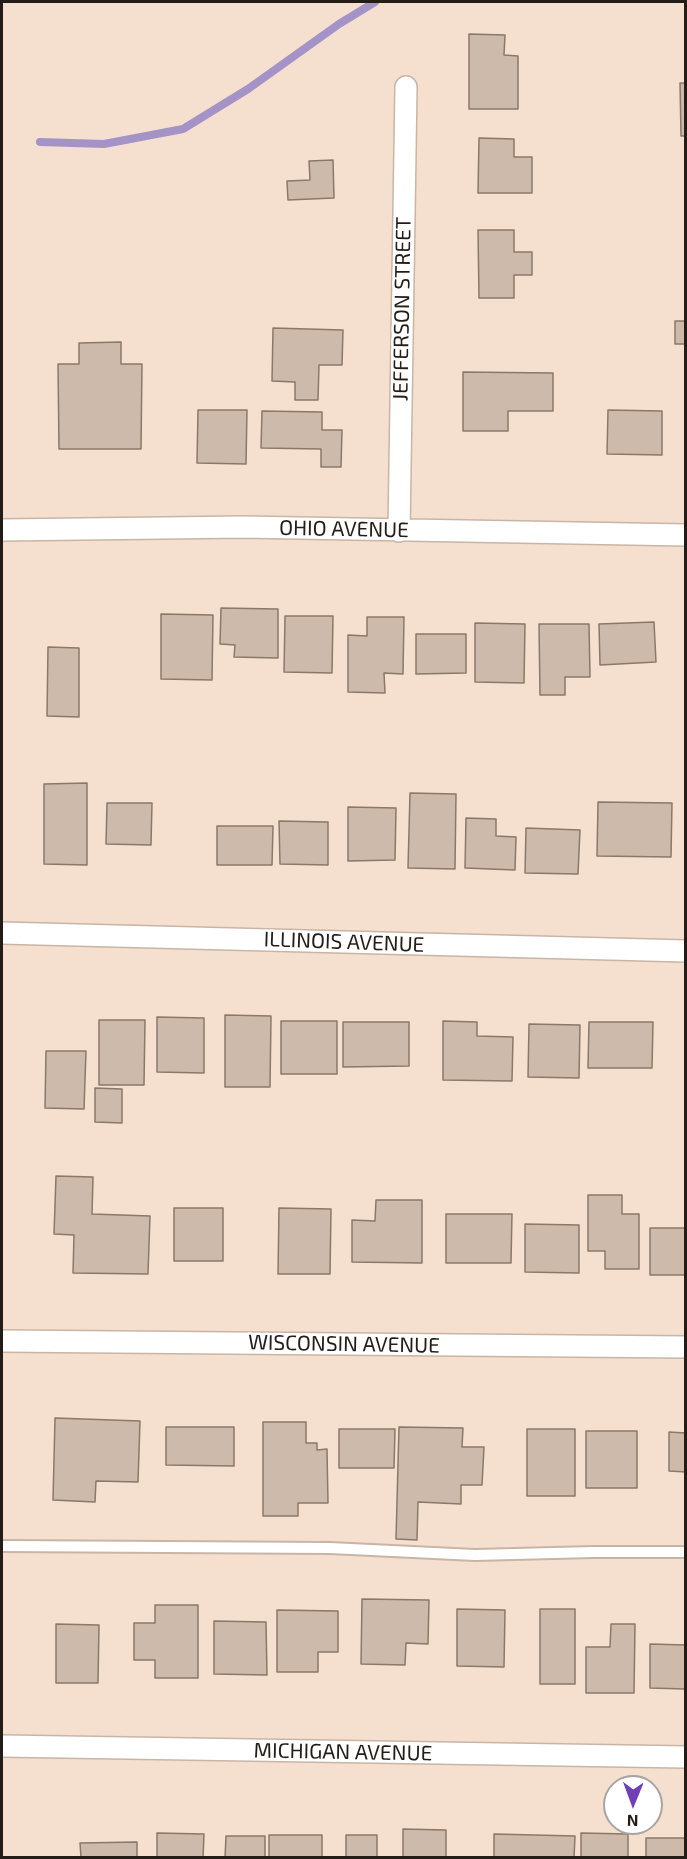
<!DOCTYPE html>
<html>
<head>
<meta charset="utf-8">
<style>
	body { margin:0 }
	#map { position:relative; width:687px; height:1859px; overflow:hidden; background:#f5e0d0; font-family:"Exo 2",sans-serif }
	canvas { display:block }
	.frame { position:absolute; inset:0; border:3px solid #241c16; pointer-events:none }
	.north { position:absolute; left:603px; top:1775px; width:60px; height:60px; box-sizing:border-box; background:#fff; border:2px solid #a7a4a2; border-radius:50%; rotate:181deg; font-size:16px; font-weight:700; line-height:24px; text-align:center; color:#241c16 }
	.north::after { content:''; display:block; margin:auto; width:21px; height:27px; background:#723fb6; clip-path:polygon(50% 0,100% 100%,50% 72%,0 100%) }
</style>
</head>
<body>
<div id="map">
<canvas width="687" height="1859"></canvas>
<div class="frame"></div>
<div class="north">N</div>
</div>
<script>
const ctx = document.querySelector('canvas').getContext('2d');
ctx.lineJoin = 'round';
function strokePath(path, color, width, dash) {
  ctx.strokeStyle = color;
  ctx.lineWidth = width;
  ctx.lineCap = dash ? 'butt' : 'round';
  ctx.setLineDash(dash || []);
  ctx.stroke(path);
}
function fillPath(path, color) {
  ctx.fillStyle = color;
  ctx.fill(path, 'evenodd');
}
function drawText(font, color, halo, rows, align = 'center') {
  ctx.font = font + ' "Exo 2",sans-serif';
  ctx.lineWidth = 4.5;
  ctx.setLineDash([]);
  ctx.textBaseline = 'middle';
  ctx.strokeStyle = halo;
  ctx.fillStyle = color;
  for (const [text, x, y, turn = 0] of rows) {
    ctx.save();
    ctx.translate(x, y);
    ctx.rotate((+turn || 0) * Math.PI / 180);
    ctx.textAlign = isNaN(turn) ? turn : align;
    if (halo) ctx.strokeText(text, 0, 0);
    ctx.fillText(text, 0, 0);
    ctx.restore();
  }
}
const stream = new Path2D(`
	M40,142L104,144L183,129L248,89L339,24L375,2`);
const building = new Path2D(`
	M469,34L505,35L504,55L518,56V109H469Z
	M680,83H686V136H681Z
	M479,138L514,139V157H532V193H478Z
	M333,160L334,198L288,200L287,181L310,180L309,161Z
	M478,230H514V252H532V275H514V298H479Z
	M675,321H686V344H675Z
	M273,328L343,330L342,365H319L318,400H295V382L272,381Z
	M121,342V364H142L141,449H59L58,364H79V343Z
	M463,372L553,373V411H508V431H463Z
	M198,410H247L246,464L197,463Z
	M608,410L662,411V455L607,454Z
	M262,411L322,412V430H342L341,467H321V449L261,448Z
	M221,608L278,609V658L234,657L235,645L220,644Z
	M161,614L213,615L212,680L161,679Z
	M285,616H333L332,673L284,672Z
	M367,617H404L403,674L384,673L385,693L348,692V635L367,636Z
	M654,622L656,662L600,665L599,624Z
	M475,623L525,624L524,683L475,682Z
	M539,624H589L590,677H565V695H540Z
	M416,634H466V673L416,674Z
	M48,647L79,648V717L47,716Z
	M87,783V865L44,864V784Z
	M410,793L456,794L455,869L408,868Z
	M598,802L672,803L671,857L597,856Z
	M107,803H152L151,845L106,844Z
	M348,807L396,808L395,860L348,861Z
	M466,818L496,819V836L516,837L515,870L465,868Z
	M279,821L328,822V865L280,864Z
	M217,826H273L272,865H217Z
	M526,828L580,830L578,874L525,873Z
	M225,1015L271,1016L270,1087H225Z
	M157,1017L204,1018V1073L157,1072Z
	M99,1020H145L144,1085H99Z
	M281,1021H337V1074H281Z
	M443,1021L477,1022V1036L513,1037L512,1081L443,1080Z
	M343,1022H409V1066L343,1067Z
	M589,1022H653L652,1068H588Z
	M529,1024L580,1025L579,1078L528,1077Z
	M46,1051H86L84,1109L45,1108Z
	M95,1088L122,1089V1123L95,1122Z
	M56,1176L93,1177L92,1214L150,1216L148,1274L73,1273L74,1235L54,1234Z
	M588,1195H622V1214H639V1269H605V1251H588Z
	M376,1200H422V1263L352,1262V1220L375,1221Z
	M174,1208H223V1261H174Z
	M279,1208L331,1209L330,1274H278Z
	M446,1214H512L511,1263H446Z
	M525,1224L579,1225V1273L525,1272Z
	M650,1228H686V1275H650Z
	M55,1418L140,1421L138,1482L96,1481L95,1502L53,1500Z
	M263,1422H306V1443H317V1450L327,1449L328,1503H298V1516H263Z
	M166,1427H234V1466L166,1465Z
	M399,1427L463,1428L462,1447H484L482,1485H461V1504L418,1502L417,1540L396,1539Z
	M339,1429H395L394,1468H339Z
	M527,1429H575V1496H527Z
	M586,1431H637V1488H586Z
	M669,1432L686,1433V1472L669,1471Z
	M362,1599L429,1600L428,1644L406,1643L405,1665L361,1664Z
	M155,1605H198V1678H155V1660H134V1623H155Z
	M457,1609L505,1610L504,1667L457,1666Z
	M540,1609H575V1684H540Z
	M277,1610L338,1611V1652H318V1672H277Z
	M214,1621L266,1622L267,1675L214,1674Z
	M56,1624L99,1625L98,1683H56Z
	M611,1624H635L634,1693H586V1647H610Z
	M650,1644L686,1645L685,1689L650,1688Z
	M403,1829L446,1830V1858H403Z
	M157,1833L204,1834L203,1858H157Z
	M581,1833L628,1834V1858H581Z
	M494,1834L575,1836L574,1858H494Z
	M269,1835H322V1858H269Z
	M346,1835H377V1858H346Z
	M226,1836H265V1858H225Z
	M646,1838H686V1858H646Z
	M137,1842V1858H81L80,1843Z`);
const lane = new Path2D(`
	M2,1546L330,1548L475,1555L593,1552H686`);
const street = new Path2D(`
	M2,530L243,527L686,535
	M399,531L406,87
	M2,933L686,951
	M2,1341L686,1347
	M2,1746L686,1757`);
const streetNames = [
	["JEFFERSON STREET",402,309,-89],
	["OHIO AVENUE",344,529,1],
	["ILLINOIS AVENUE",344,942,2],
	["WISCONSIN AVENUE",344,1344,1],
	["MICHIGAN AVENUE",343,1752,1]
];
strokePath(stream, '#a493c7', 8);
fillPath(building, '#cebaaa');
strokePath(building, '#8a7869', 1.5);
strokePath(lane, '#c9b5a5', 14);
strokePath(street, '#c9b5a5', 24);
strokePath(lane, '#fff', 10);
strokePath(street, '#fff', 21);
drawText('21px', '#241c16', '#fff', streetNames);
</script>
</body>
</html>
